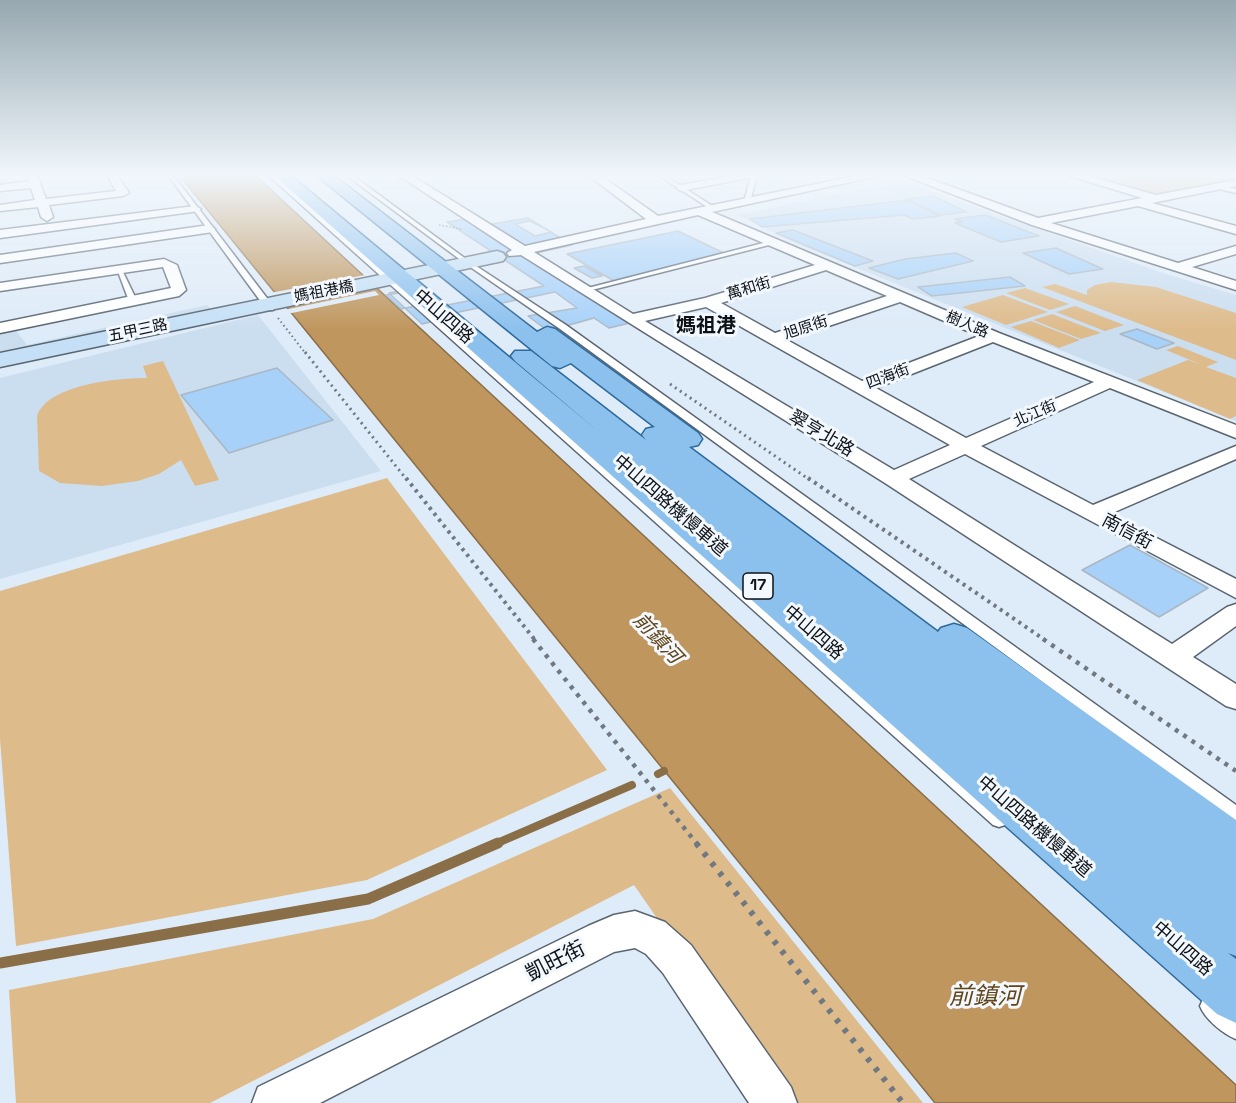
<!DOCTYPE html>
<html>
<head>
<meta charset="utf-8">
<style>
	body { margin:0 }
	canvas { display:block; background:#deebf8 }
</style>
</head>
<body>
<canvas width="1236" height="1103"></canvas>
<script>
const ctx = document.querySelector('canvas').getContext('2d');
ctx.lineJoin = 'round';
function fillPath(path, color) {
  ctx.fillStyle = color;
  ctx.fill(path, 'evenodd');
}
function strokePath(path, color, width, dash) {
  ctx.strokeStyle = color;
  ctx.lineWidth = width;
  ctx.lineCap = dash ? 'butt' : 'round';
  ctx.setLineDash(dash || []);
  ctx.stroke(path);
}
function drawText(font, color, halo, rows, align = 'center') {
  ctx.font = font + ' "Space Grotesk","Noto Sans TC",sans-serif';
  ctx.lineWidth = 6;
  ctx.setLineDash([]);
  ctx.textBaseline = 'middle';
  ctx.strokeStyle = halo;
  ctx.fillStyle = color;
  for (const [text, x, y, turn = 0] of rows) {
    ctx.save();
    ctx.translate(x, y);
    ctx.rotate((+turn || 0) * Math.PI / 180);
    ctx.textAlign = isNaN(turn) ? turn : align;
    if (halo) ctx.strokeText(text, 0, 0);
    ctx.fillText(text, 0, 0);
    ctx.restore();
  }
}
const built = new Path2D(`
	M902,181L1163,273L1236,295V421L795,243L737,215Z
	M207,305L218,318L0,368V331L14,328L27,345Z
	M258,315L381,471L0,579V378Z`);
const green = new Path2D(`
	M1084,175H1224L1236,180L1157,195Z
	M1111,282L1156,287L1236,313V360L1042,287L1055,284L1087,295V290L1095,285Z
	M1025,288L1069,304L1050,310L1006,293Z
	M1003,295L1048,312L1006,325L962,307Z
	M1075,306L1124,325L1105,331L1056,312Z
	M1052,314L1101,333L1081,339L1033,320Z
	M1031,321L1080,340L1059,348L1011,327Z
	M1178,346L1218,362L1206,367L1236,378V416L1230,419L1137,380L1188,360L1202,365L1166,350Z
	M163,361L219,480L195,486L181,460L159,474L138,481L102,486L60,483L39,471L37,416C48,384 119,378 147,378L143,366Z
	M387,478L607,770L367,880L16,946L0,739V591Z
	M670,788L923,1103H785L634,885L210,1103H16L9,990L373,919Z`);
const water = new Path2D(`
	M179,175H255L1236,1085V1103H935Z`);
const pier = new Path2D(`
	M365,275L377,286L281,306L270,293Z
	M375,291L379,295L287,314L284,310Z`);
const streamFar1 = new Path2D(`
	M658,774L664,771
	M495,844L632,785`);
const stream = new Path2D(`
	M0,963L368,899L498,843`);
const building = new Path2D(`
	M933,196L967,212L940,215L907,199Z
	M908,200L940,216L913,219L904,215L762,227L750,219Z
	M985,215L1039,236L1001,242L955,223L962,222L955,219Z
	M528,218L572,245L532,254L574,281L580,280L610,299L605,300L638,321L609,328L594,318L548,331L528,316L577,308L555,292L435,317L439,320L422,324L389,293L405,290L437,307L544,286L447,222L467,219L480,226Z
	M530,221L544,228L551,232L535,236L515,224Z
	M793,230L873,261L855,266L776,233Z
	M678,231L728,255L616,282L567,254Z
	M1056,248L1103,269L1069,274L1023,253Z
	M956,253L973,261L898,279L869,268L905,259Z
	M584,266L602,276L592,278L574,268Z
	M1010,277L1025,286L932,296L918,287Z
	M399,293L415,306L401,309L386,295Z
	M1137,329L1174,343L1157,349L1120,334Z
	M277,368L333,420L229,453L181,395Z
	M1130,545L1208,588L1159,617L1082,570Z`);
const pathFar5 = new Path2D(`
	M439,225L461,229`);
const pathFar4 = new Path2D(`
	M278,318L306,354`);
const pathFar3 = new Path2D(`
	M305,352L407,480
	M670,384L810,480`);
const pathFar2 = new Path2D(`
	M406,478L535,640
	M808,478L1045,640`);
const pathFar1 = new Path2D(`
	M533,639L697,844
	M1043,639L1236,771`);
const path = new Path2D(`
	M696,843L903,1103`);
const lane = new Path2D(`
	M168,175H173L273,306V310H267Z
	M268,175H274L1005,815L1007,820L1005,825L999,827L993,825Z
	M346,175H352L470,262L566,325L1236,805V821L1230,819L560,329L466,264Z
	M658,175H664L717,209L712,210Z
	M751,175H757L750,202L747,204L744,202Z
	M1217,185L1236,189V193L1215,188Z
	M771,241L774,243L773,244L584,292L580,290Z
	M117,269L122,270L137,301L136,303L129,301Z
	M1210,996L1217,999L1236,1015V1039C1223,1034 1205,1019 1200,1006L1203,999Z`);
const street = new Path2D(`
	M27,175H37L46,199L116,191L107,175H117L129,193L123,196L49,205L53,217L47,221L41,217L38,207L0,211V205L35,200L31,188L0,191V185L29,181Z
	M398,175H411L525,246L646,219L588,175H600L658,216L861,175H883L712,212L999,333L1236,425V438L1110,388L981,446L1093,505L1236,446V459L1110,514L1236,579V598L965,454L909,479L1172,644L1227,607L1236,604V626L1193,657L1236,684V709L1226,706L885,483L521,255L509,256L507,253L512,250ZM698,215L815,265L705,298L633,314L534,252ZM826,270L887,296L775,333L721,303ZM900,302L979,336L862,381L787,340ZM706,307L950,445L894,470L645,321ZM993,342L1094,382L966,438L876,388Z
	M737,175H763L681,191L676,188L681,185Z
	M903,175H919L1038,218L1142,198L1067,175H1085L1156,195L1236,180V186L1152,203L1236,226V234L1138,206L1051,223L1178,263L1236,246V254L1192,267L1236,281V290L1032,225Z
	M195,206L201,209L199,211L0,238V230Z
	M209,225L215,229L213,232L0,263V255Z
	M164,259L177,265L186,290L179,296L0,333V323L171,288L163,267L0,291V283Z
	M635,911L665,922L691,945L791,1087L797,1103H749L663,973L646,954L635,948L614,952L320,1103H252L258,1087L588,926L614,915Z`);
const secondary = new Path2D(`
	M497,251L503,253L506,257L503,261L0,367V353Z`);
const primary = new Path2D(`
	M274,175H290L599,432L515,361L511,356L515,351H531L646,440L642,435L646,429L655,427L571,363L560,368L552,366L316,175H333L537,332L547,327L555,329L698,433L702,439L698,445L689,447L938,632L941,628L954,624L967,628L1236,820V956L1228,953L1236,959V1023L1217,1014Z`);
const farStreetnames = [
	["萬和街",749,289,-17],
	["媽祖港橋",324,292,-11],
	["樹人路",967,325,23],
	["旭原街",806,328,-18],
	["五甲三路",138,331,-12],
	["四海街",888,377,-21],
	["北江街",1035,414,-23]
];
const shields = [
	[758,586,30]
];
const shieldNames = [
	["17",758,586]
];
const streetNames = [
	["中山四路",443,317,41],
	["翠亨北路",821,434,31],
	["中山四路機慢車道",670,506,41],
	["南信街",1127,532,28],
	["中山四路",813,633,41],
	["中山四路機慢車道",1034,827,41],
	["中山四路",1182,949,41]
];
const farDistrictnames = [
	["媽祖港",706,327]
];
const waterNames = [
	["前鎮河",657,639,47]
];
const nearStreetnames = [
	["凱旺街",556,962,-27]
];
const nearWaternames = [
	["前鎮河",985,997]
];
fillPath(built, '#cbdef0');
fillPath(green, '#debb8b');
fillPath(water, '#bf965d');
strokePath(water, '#8a6e48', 1.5);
fillPath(pier, '#deebf8');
strokePath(streamFar1, '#8a6e48', 8);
strokePath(stream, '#8a6e48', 11);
fillPath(building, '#a7d1f9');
strokePath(building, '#aab7c3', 1.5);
strokePath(lane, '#5a6570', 3);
strokePath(street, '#5a6570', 3);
strokePath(secondary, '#5a6570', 3);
strokePath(primary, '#2e699b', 3);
strokePath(pathFar5, '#707981', 1.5, [1.5, 2]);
strokePath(pathFar4, '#707981', 2, [1.5, 3]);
strokePath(pathFar3, '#707981', 3, [2, 4]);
strokePath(pathFar2, '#707981', 4, [3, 4.5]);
strokePath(pathFar1, '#707981', 4.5, [4, 6]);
strokePath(path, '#707981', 6, [4.5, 8]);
fillPath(lane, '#fff');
fillPath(street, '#fff');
fillPath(secondary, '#c5e0f6');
fillPath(primary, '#8cc1ee');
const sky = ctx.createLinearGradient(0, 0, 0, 330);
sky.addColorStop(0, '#97a8b0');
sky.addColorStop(0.53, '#f0f6fc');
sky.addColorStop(1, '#f0f6fc00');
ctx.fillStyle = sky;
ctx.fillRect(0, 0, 1236, 330);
drawText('15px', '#0e1216', '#f2f8fd', farStreetnames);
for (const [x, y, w] of shields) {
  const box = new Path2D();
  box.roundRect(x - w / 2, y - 13, w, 26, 4.5);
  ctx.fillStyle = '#f2f8fd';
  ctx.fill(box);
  strokePath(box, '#0e1216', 1.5);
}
drawText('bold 16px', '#0e1216', null, shieldNames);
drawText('18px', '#0e1216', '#f2f8fd', streetNames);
drawText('bold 20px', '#0e1216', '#f2f8fd', farDistrictnames);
drawText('italic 20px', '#614418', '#f2f8fd', waterNames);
drawText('21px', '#0e1216', '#f2f8fd', nearStreetnames);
drawText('italic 24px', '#614418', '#f2f8fd', nearWaternames);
</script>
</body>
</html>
